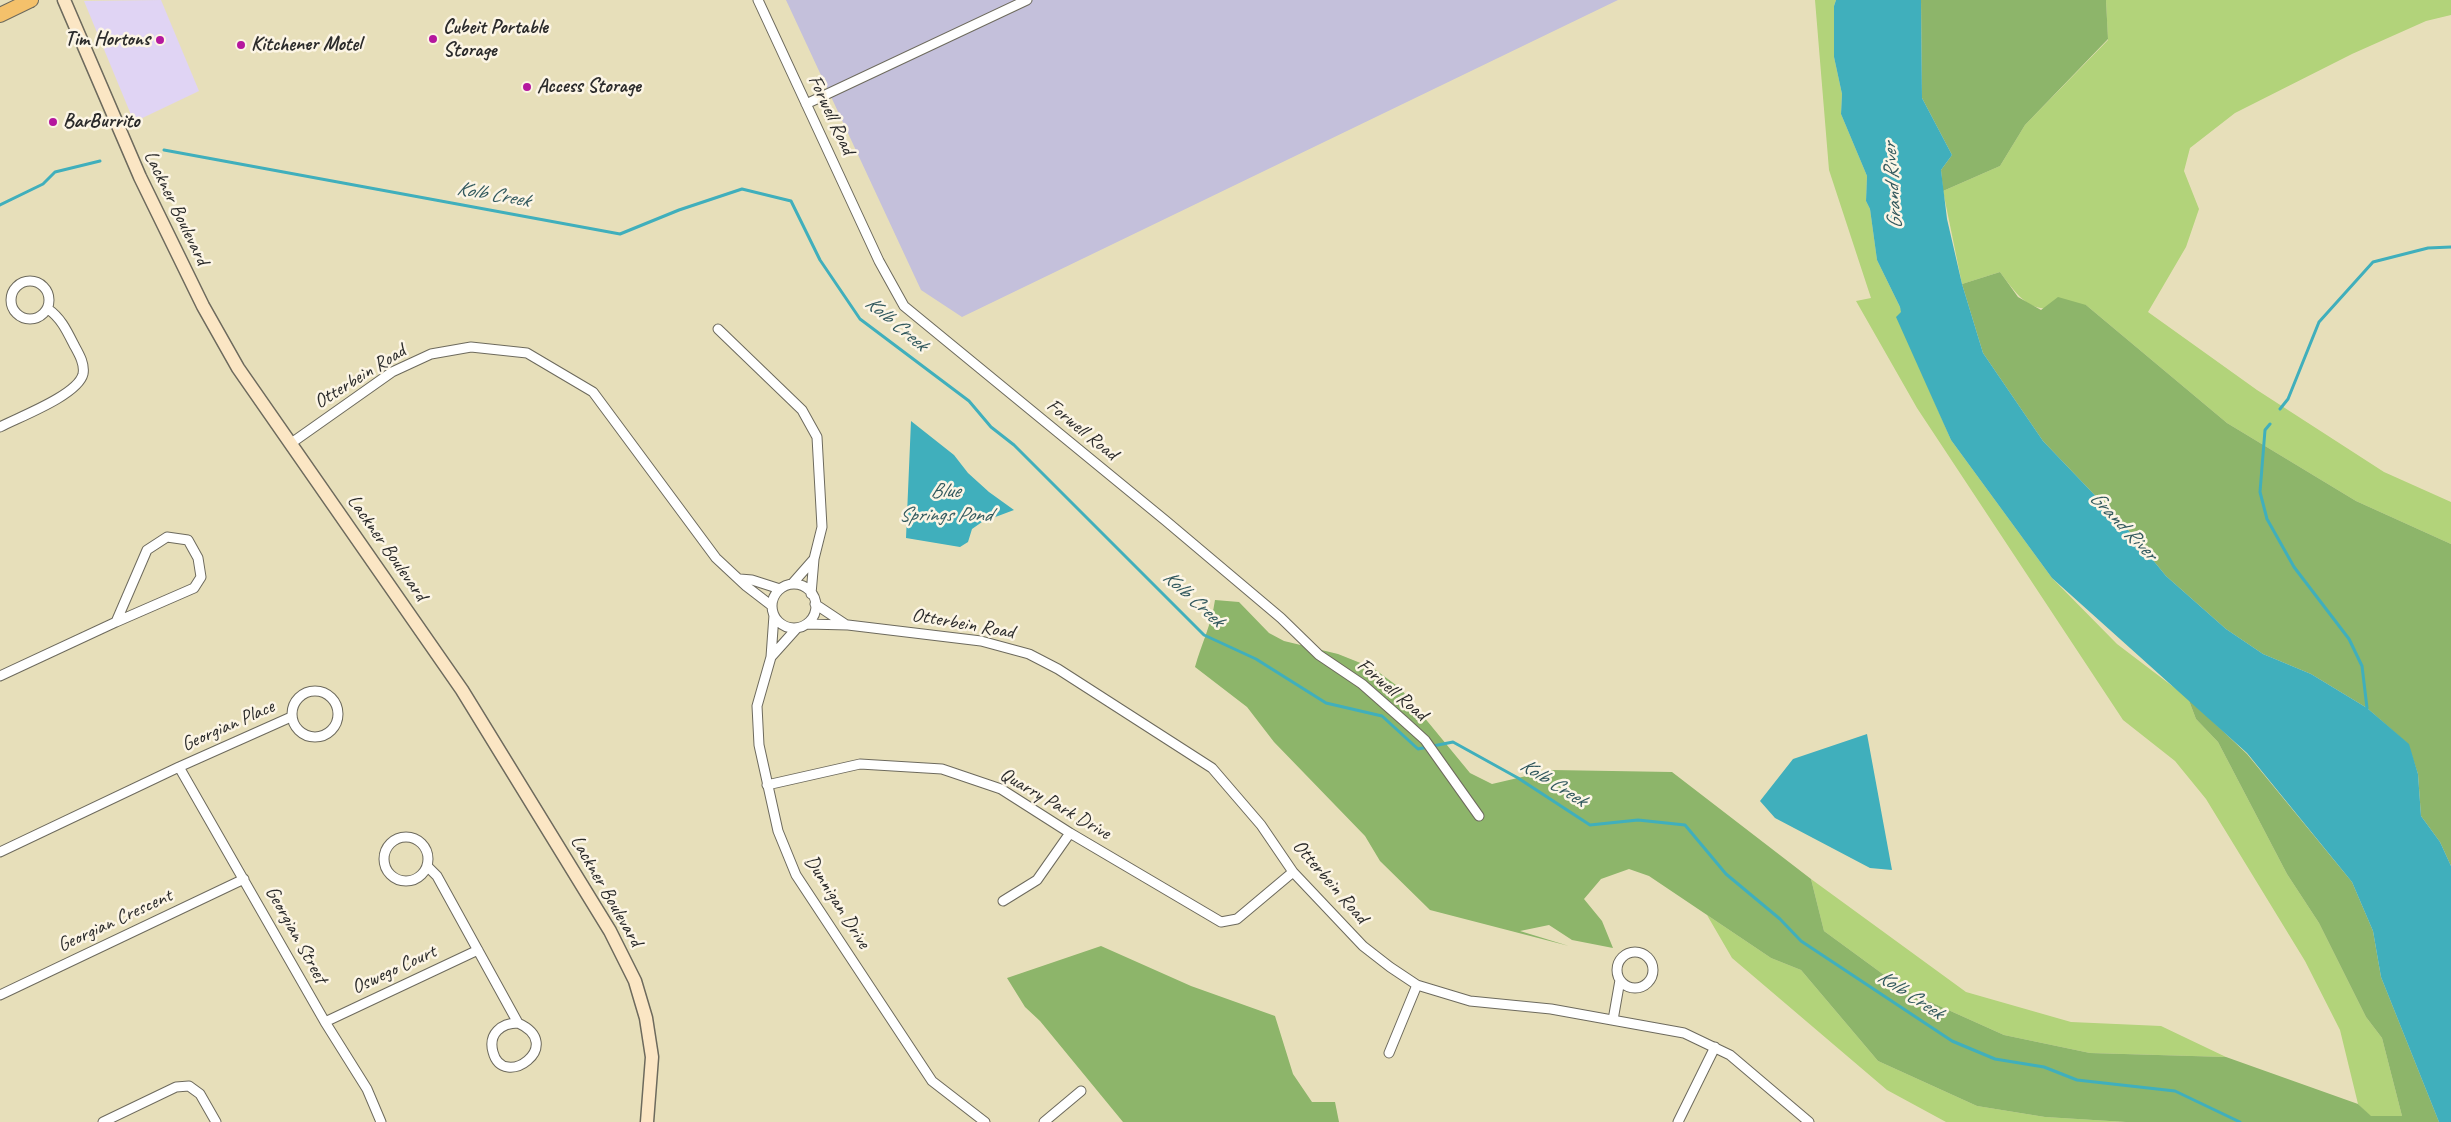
<!DOCTYPE html>
<html>
<head>
<meta charset="utf-8">
<style>
	body { margin:0 }
	canvas { display:block; background:#e7dfba }
</style>
</head>
<body>
<canvas width="2451" height="1122"></canvas>
<script>
const ctx = document.querySelector('canvas').getContext('2d');
ctx.lineJoin = 'round';
function fillPath(path, color) {
  ctx.fillStyle = color;
  ctx.fill(path, 'evenodd');
}
function strokePath(path, color, width, dash) {
  ctx.strokeStyle = color;
  ctx.lineWidth = width;
  ctx.lineCap = dash ? 'butt' : 'round';
  ctx.setLineDash(dash || []);
  ctx.stroke(path);
}
function drawText(font, color, halo, rows, align = 'center') {
  ctx.font = font + ' Caveat,sans-serif';
  ctx.lineWidth = 5;
  ctx.setLineDash([]);
  ctx.textBaseline = 'middle';
  ctx.strokeStyle = halo;
  ctx.fillStyle = color;
  for (const [text, x, y, turn = 0] of rows) {
    ctx.save();
    ctx.translate(x, y);
    ctx.rotate((+turn || 0) * Math.PI / 180);
    ctx.textAlign = isNaN(turn) ? turn : align;
    if (halo) ctx.strokeText(text, 0, 0);
    ctx.fillText(text, 0, 0);
    ctx.restore();
  }
}
const built = new Path2D(`
	M161,0L199,91L134,122L84,1Z`);
const industrial = new Path2D(`
	M786,0H1618L962,317L921,290Z`);
const green = new Path2D(`
	M1815,0H1836L1834,6V57L1842,94L1841,114L1867,176L1866,201L1870,209L1877,260L1900,307L1925,380L1951,440L2052,578L2117,644L2188,698L2196,719L2218,742L2287,874L2319,923L2366,1017L2382,1038L2402,1116L2371,1117L2358,1104L2340,1030L2305,961L2206,799L2175,761L2123,720L1917,408L1856,301L1871,298L1829,170Z
	M2106,0H2451V15L2426,21L2352,54L2235,113L2190,148L2184,171L2199,209L2186,247L2148,312L2257,390L2384,472L2451,502V544L2356,501L2227,423L2086,305C2036,311 2031,315 2000,272L1962,284L1943,191L2000,166L2025,125L2108,40Z
	M1811,879L1966,992L2071,1022L2161,1026L2226,1057L2090,1053L2004,1035L1906,991L1824,931Z
	M1707,915L1771,958L1801,970L1878,1061L1977,1106L2045,1117L2126,1122H1946L1887,1090L1732,958Z`);
const forest = new Path2D(`
	M1921,0H2106L2108,39L2025,125L2000,166L1943,191L1941,170L1952,155L1922,98Z
	M2000,272L2018,297L2041,310L2058,297L2086,305L2227,423L2356,501L2451,544V866L2440,842L2421,816L2418,774L2408,744L2367,708L2311,674L2263,654L2226,629L2166,576L2130,532L2043,441L1983,353L1962,284Z
	M1215,600L1239,602L1269,633L1284,641L1338,654L1373,668L1400,688L1470,773L1492,784L1552,770L1672,772L1811,879L1824,931L1906,991L2004,1035L2090,1053L2226,1057L2358,1104L2371,1116H2402L2382,1038L2366,1017L2319,923L2287,874L2218,742L2196,719L2188,698L2247,754L2352,882L2373,931L2381,977L2439,1122H2126L2045,1117L1977,1106L1878,1061L1801,970L1771,958L1649,876L1629,869L1601,879L1584,899L1602,921L1613,948L1572,940L1549,925L1520,931L1569,946L1430,910L1380,861L1365,836L1274,742L1247,707L1195,667C1201,645 1212,623 1215,600Z
	M1101,946L1191,986L1275,1016L1293,1074L1312,1102H1335L1339,1122H1123L1040,1021L1025,1007L1007,978Z`);
const water = new Path2D(`
	M1836,0H1921L1922,98L1952,155L1941,170L1947,219L1962,284L1983,353L2043,441L2130,532L2166,576L2226,629L2263,654L2311,674L2367,708L2409,744L2418,774L2421,816L2440,842L2451,866V1122H2439L2381,977L2373,931L2352,882L2247,753L2052,578L1951,440L1896,317L1901,312L1900,307L1877,260L1870,209L1866,201L1867,176L1841,114L1842,94L1834,57V6Z
	M911,421L954,455L968,473L989,492L1014,510L982,522L972,529L968,542L960,547L906,538Z
	M1867,734L1892,870L1870,868L1775,818L1760,801L1793,759Z`);
const stream = new Path2D(`
	M164,150L620,234L679,210L742,189L791,201L820,260L860,319L969,401L991,427L1014,445L1204,635L1256,659L1326,703L1382,716L1418,749L1453,742L1518,778L1590,825L1638,820L1685,825L1726,874L1780,919L1801,941L1952,1041L1995,1059L2044,1067L2077,1080L2175,1091L2240,1122
	M0,205L43,184L55,172L100,161
	M2280,409L2288,399L2319,322L2373,262L2428,248L2451,247
	M2270,424L2265,430L2260,492L2267,519L2294,567L2349,639L2362,666L2367,708`);
const minor = new Path2D(`
	M758,0L879,261L904,306L1166,521L1281,618L1319,655L1362,684L1404,721L1425,740L1479,816
	M806,104L1027,0
	M11 300a19 19 0 1 1 38 0a19 19 0 1 1-38 0Z
	M718,329L802,410L817,437L822,527L814,559L811,594
	M0,427C19,417 78,395 83,374C85,364 79,354 74,345C67,331 61,318 48,309
	M290,444L392,372L431,354L471,347L527,353L593,392L716,558L746,586L772,606
	M740,579L752,580L780,589
	M792,584L814,559
	M772 606a22 22 0 1 1 44 0a22 22 0 1 1-44 0Z
	M815,604L845,624
	M774,615L771,657L757,706L759,745L778,831L796,875L932,1081L985,1122
	M807,624L848,625L981,641L1029,654L1058,669L1212,768L1261,825L1293,872L1363,946L1390,967L1417,985L1470,1001L1551,1009L1684,1033L1730,1055L1809,1122
	M771,657L797,628
	M0,676L116,622L194,588L201,577L198,558L188,540L167,537L147,550L116,622
	M292 714a23 23 0 1 1 46 0a23 23 0 1 1-46 0Z
	M179,767L325,1022L367,1089L381,1122
	M767,785L860,764L942,769L1001,789L1070,833L1221,922L1237,919L1293,872
	M384 859a22 22 0 1 1 44 0a22 22 0 1 1-44 0Z
	M0,852L179,767L291,717
	M427,866L437,876L518,1023C567,1045 503,1091 493,1052C488,1034 501,1023 518,1023
	M1003,901L1037,880L1070,833
	M1617 970a18 18 0 1 1 36 0a18 18 0 1 1-36 0Z
	M0,995L244,879
	M1613,1020L1620,980
	M325,1022L478,950
	M1389,1053L1417,985
	M103,1122L176,1087L189,1086L200,1094L216,1122
	M1044,1122L1081,1091
	M1678,1122L1715,1047`);
const secondary = new Path2D(`
	M64,0L140,177L203,306L238,368L462,690L610,931L635,981L646,1018L652,1057L647,1122`);
const primary = new Path2D(`
	M0,15L31,0`);
const markers = [
	[433,39,5,"#b5179e"],
	[160,40,5,"#b5179e"],
	[241,45,5,"#b5179e"],
	[527,87,5,"#b5179e"],
	[53,122,5,"#b5179e"]
];
const poiNames = [
	["Cubeit Portable",443,28],
	["Storage",443,51],
	["Tim Hortons",150,40,"right"],
	["Kitchener Motel",251,45],
	["Access Storage",537,87],
	["BarBurrito",63,122]
];
const streetNames = [
	["Forwell Road",831,115,65],
	["Lackner Boulevard",176,208,64],
	["Otterbein Road",360,377,-32],
	["Forwell Road",1082,430,39],
	["Lackner Boulevard",387,548,55],
	["Otterbein Road",963,624,10],
	["Forwell Road",1392,690,40],
	["Georgian Place",228,726,-24],
	["Quarry Park Drive",1055,804,30],
	["Otterbein Road",1330,882,49],
	["Lackner Boulevard",606,891,60],
	["Dunnigan Drive",837,902,58],
	["Georgian Crescent",115,921,-25],
	["Georgian Street",296,935,61],
	["Oswego Court",394,970,-25]
];
const waterNames = [
	["Grand River",1893,186,-94],
	["Kolb Creek",493,195,10],
	["Kolb Creek",896,324,40],
	["Blue",945,491],
	["Springs Pond",945,515],
	["Grand River",2123,526,46],
	["Kolb Creek",1193,599,42],
	["Kolb Creek",1553,783,32],
	["Kolb Creek",1910,995,33]
];
fillPath(built, '#e0d4f4');
fillPath(industrial, '#c4c0db');
fillPath(green, '#b2d37a');
fillPath(forest, '#8db56a');
fillPath(water, '#40afbc');
strokePath(stream, '#40afbc', 3);
strokePath(minor, '#6d6a5d', 11);
strokePath(secondary, '#6d6a5d', 15);
strokePath(primary, '#6d6a5d', 16);
strokePath(minor, '#fff', 9);
strokePath(secondary, '#fbe6c4', 12);
strokePath(primary, '#f4c16b', 14);
for (const [x, y, r, color] of markers) {
  const dot = new Path2D();
  dot.arc(x, y, r, 0, 2 * Math.PI);
  ctx.fillStyle = color;
  ctx.fill(dot);
  strokePath(dot, '#fcf5e5', 2);
}
drawText('bold 20px', '#2b2b2b', '#fcf5e5', poiNames, 'left');
drawText('20px', '#2b2b2b', '#fcf5e5', streetNames);
drawText('italic 21px', '#32595e', '#fcf5e5', waterNames);
</script>
</body>
</html>
